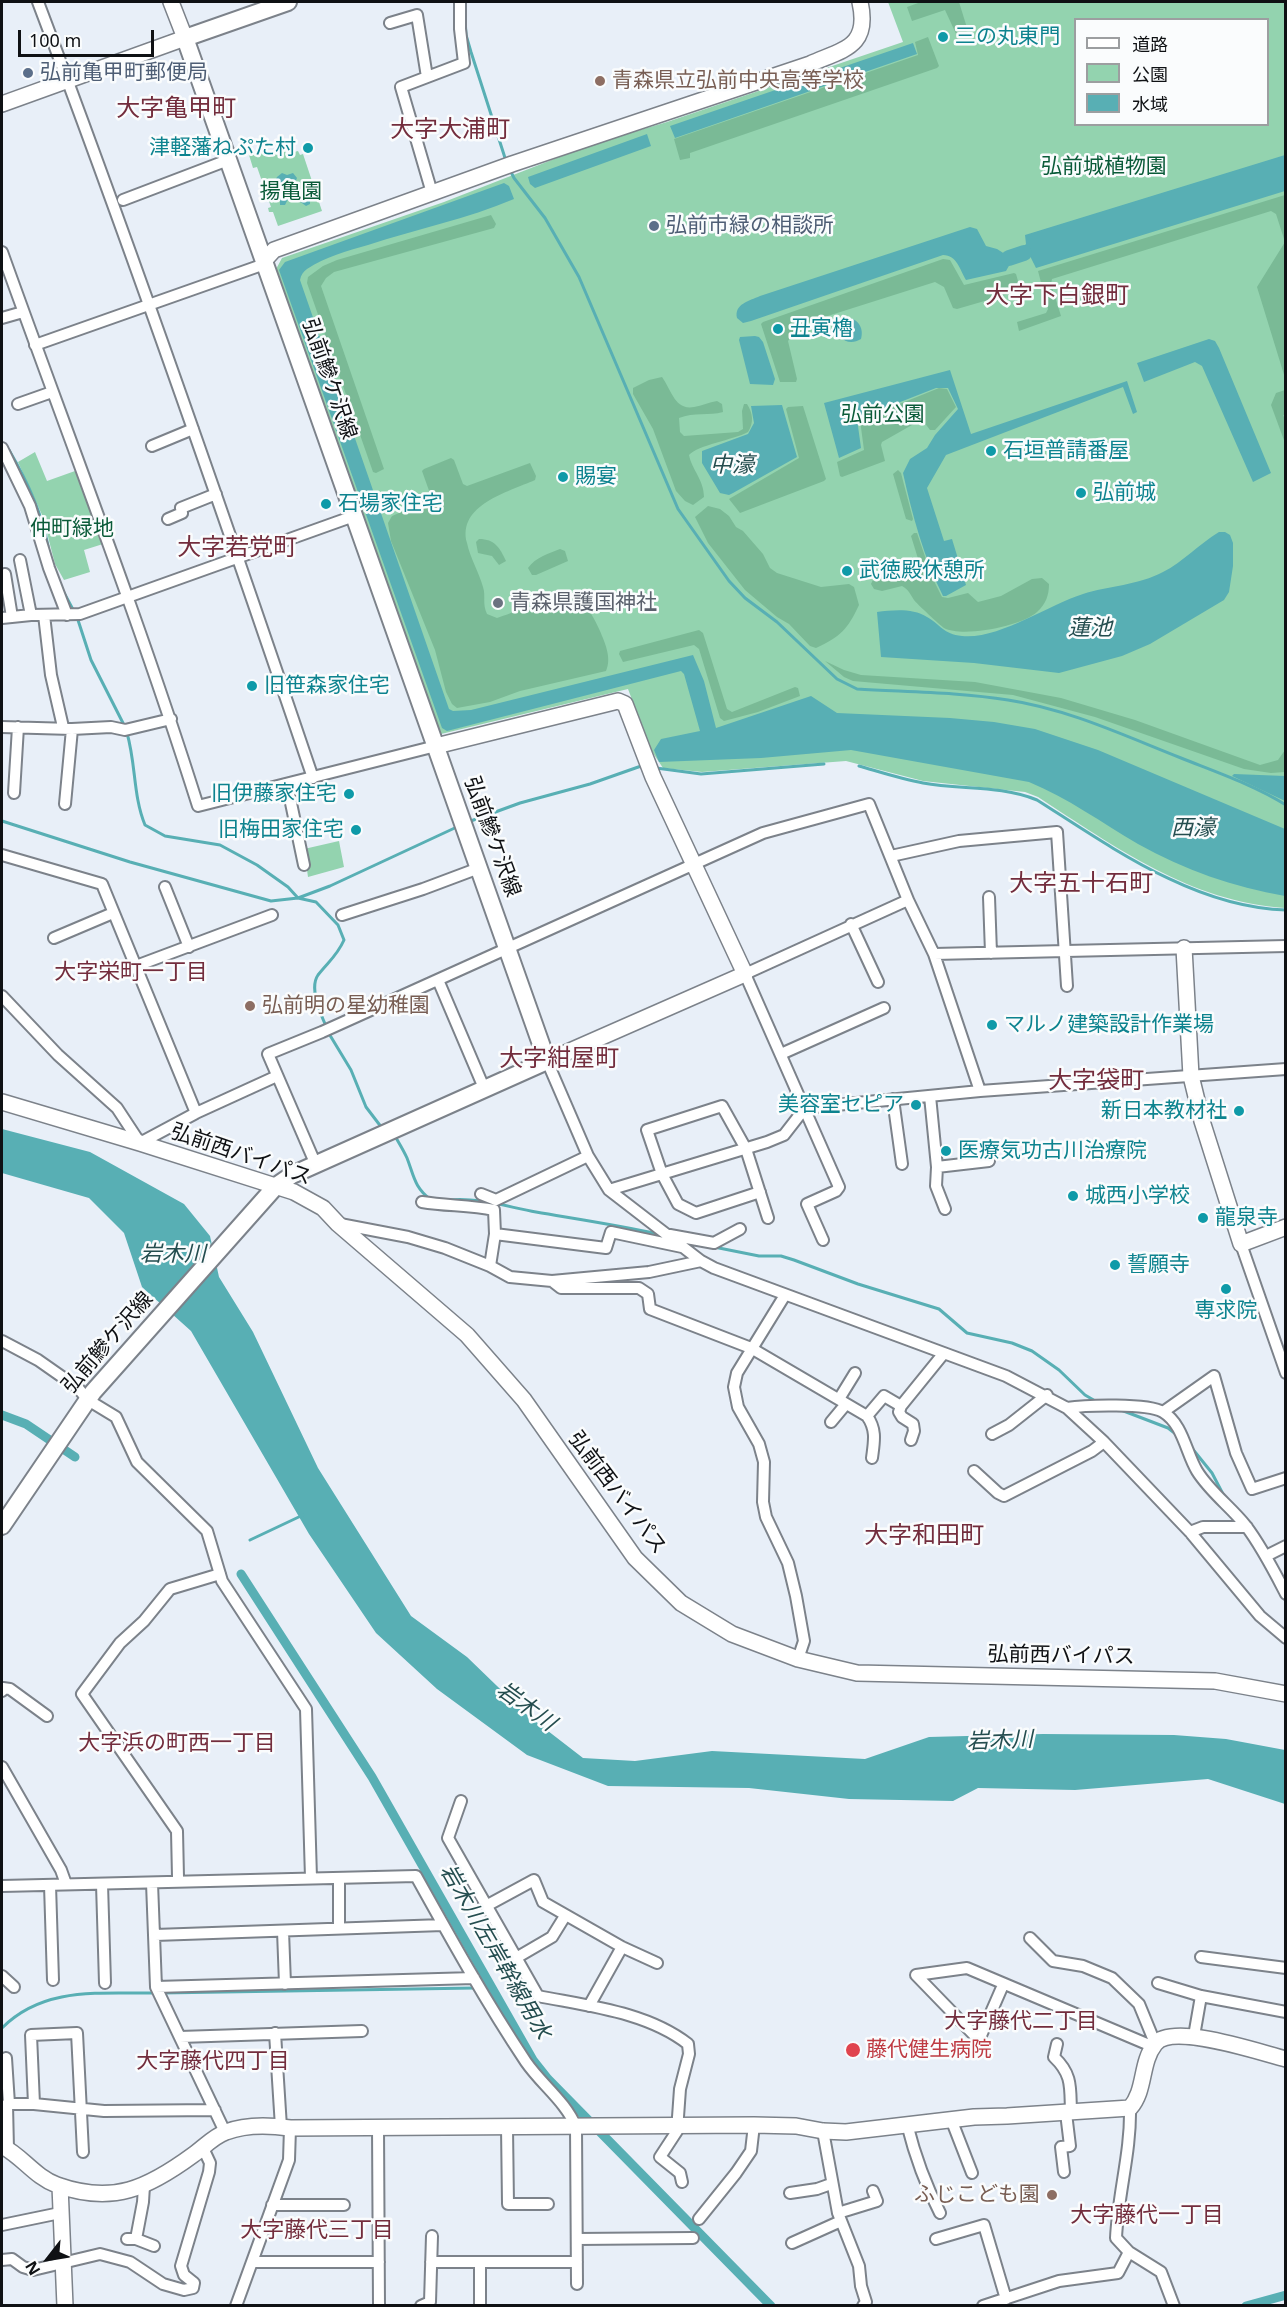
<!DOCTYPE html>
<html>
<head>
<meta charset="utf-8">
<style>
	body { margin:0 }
	#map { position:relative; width:1287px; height:2307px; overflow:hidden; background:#e8eff8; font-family:"Noto Sans","Noto Sans JP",sans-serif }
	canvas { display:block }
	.frame { position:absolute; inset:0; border:3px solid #0f1114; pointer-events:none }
	.legend { position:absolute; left:1074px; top:18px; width:195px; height:108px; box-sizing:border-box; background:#fafcfd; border:2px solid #9c9ea0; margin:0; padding:8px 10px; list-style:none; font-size:18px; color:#0f1114 }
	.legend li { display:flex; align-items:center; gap:12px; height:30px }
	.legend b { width:30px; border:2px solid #9c9ea0 }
	.north { position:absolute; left:18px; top:2229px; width:60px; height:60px; -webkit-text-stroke:4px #fafcfd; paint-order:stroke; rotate:239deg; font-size:16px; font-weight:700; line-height:24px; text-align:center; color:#0f1114 }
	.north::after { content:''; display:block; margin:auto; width:21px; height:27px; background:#0f1114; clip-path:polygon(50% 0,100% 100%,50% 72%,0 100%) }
	.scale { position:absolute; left:18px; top:30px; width:136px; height:27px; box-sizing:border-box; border:3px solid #0f1114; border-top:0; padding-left:8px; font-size:18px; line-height:21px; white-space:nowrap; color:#0f1114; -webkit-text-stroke:4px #fafcfd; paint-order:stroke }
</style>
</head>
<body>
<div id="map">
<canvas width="1287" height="2307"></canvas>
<div class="frame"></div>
<ul class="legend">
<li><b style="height:8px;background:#fff"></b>道路</li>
<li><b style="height:16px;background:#93d3af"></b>公園</li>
<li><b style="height:16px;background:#58afb4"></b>水域</li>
</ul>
<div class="north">N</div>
<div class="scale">100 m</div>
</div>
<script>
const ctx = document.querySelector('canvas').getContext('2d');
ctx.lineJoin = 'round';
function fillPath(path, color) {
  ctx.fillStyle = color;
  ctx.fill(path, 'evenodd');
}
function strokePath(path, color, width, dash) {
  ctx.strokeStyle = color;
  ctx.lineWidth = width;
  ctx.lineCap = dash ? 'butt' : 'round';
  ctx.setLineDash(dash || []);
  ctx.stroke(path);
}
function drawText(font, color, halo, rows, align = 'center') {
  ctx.font = font + ' "Noto Sans","Noto Sans JP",sans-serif';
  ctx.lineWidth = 5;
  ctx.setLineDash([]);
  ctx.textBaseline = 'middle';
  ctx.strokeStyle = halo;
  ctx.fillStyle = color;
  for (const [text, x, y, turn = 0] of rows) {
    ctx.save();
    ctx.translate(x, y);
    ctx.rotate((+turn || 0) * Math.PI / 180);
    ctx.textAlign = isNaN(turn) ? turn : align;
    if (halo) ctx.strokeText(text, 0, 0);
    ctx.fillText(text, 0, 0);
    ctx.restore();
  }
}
const green = new Path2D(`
	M888,2H1285V908C1191,902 1115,847 1038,797L1025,792L923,781L846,761L702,772L663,768L651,750L628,689L441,734L275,271L282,258L444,202L590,145L667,122L903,42ZM1076,20H1268V124H1076Z
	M284,148L286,154L298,151L300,155L303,154L322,211L278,226L273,212H269L268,208L271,207L257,167L253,168L249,155L267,149L269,153Z
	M35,452L47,481L75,471L103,544L84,550L90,572L64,580L55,564L43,517L18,462Z
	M339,841L344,867L308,877L304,849Z`);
const forest = new Path2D(`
	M921,2H959L968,31L957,36L945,10L912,21L907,7Z
	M928,37L939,66L937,68L690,153V158L680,160L674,139L918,55L915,42Z
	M1285,195V378L1257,287L1285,242L1276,214L1271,211L1052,279L1051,284L1061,316L1019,331L1017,322L1046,313L1048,309L1038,271Z
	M491,215L496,224L494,228L334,272L326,278L321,286L384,469L376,473L373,472L307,283L308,277L323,266L337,260Z
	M943,259L950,260L964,285L1014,273L1016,274L1020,288L1019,291L957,309L953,308L944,287L935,282L793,327V334L788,341L797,379L796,382H780L761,324L763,322Z
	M662,377C671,389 675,411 694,407C702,406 709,402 717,401L722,404L723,412C709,416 694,412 679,418L680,432L684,436L738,432L743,429L742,411L744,404H747C753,413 754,423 748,432C733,440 698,445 689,455C692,470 704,480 704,497L693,505L685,501L676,491L653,429L633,394V388L649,380Z
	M939,388L947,389L956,407L935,430H930L924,422L919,421L882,442L881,445L885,461L842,477L840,476L837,462L864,450L860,420Z
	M1285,390V413L1283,416L1285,417V443L1271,405L1276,393Z
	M803,406L826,479L824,481L740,513L729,499L799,458L786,409L788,407Z
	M451,458L454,460L463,484L467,486L530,463L536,476L535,480C508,492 457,505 467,543C470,558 479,572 483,587C486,596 482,604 487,614L497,618C513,613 564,590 576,597C587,604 595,620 600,631C605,643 612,658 606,671L520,691L490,702L457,708L452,704L446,692L435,650L391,541L388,523L392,516L432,499L422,471L424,469Z
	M898,470L901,473L913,519L912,521L906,519L893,474Z
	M708,506L720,509L729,516L736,527L743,531L763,554L770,568L777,573L821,587L849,584L854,587L859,605C848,629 840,637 816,648L810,646L789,624L777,617L745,590L708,543L695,517Z
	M914,533H917L932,577L942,597L948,598L968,593L978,602L1001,596L1032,579L1042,578L1049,584C1049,595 1046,604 1037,612C1022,626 963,638 944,628C940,625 917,604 914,600C910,594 909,590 902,586L882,591L874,589L871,584C879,563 906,579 919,573L920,565L911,536Z
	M479,539C495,539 500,548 506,561L499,565L492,556L478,553L476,542Z
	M560,549L565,551L568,561L536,575H532L528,568C536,557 548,554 560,549Z
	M699,630L703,633L727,709L732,712L795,687L798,688L800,696L758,712L724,721L720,718L699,649L694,645L623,662L619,654L620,651Z
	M825,661L844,670L861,675L975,682L1061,698L1135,720L1260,765L1278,760L1285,750V772L1271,773L1244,769L1095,717L1013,695L853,681L844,677Z`);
const water = new Path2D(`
	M913,43L917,54L675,138L670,126Z
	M647,134L651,146L535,188L530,184L528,177Z
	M1285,155V191L1036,268L1029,254L1025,255L1022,248L1026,244L1025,235Z
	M282,173L287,175L293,173L297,178L294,185L295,189L310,197V204L306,206L295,198L288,199L285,205H280V193L274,183L277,177Z
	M504,183L509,186L514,199C467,219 416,229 368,245C347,251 325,257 307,269C303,272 301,275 300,280L449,709L453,711L471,710L693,655L704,681L716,728L811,696L837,713L950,718L994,722L1035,729L1098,750L1285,829V896C1234,887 1184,870 1138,844C1102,823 1068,798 1029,782L851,750L761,758L659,762L654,750L661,739L700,731L684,674L681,671L447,731L442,728L279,270L285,262Z
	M970,227L977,229L986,246L997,249L1008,256L1010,264L1006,271L966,280C960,270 957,255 943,255L751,321L743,323L737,318C734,304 749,301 760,296Z
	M848,318C859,319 864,329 861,339C848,347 836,338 838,324Z
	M755,336L759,337L763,342L775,379L773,385L750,384L739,340L740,337Z
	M1209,339L1215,341L1219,348L1271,473L1253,482L1202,366L1195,362L1144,382L1137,363Z
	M950,370L971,434L1127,381L1137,412L1133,414L1123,387L946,455L927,488L944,541L952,539L966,585L946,596H943C924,558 912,514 903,473L910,459L927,448L935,435L958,409L948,388H936L857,419L861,448L839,458L824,403Z
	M782,405L797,457L733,493L729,495L720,493L702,463V451L748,434L754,423L751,406Z
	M1219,532H1225L1230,535L1233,543V566L1229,592L1224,600L1150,644L1122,656L1059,673L974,663L881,657L877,612C893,610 913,608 927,617C941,625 943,634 962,636C998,640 1048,605 1083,594C1108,586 1139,585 1163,572C1183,562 1199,544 1219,532Z
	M1234,774L1285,776V801L1232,776Z
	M2,1129L90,1152L184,1204L210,1236L219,1277L253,1332L318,1468L411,1616L467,1657L526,1714L583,1758L635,1761L712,1751L865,1759L929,1737L1043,1734L1174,1735L1226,1739L1285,1750V1804L1208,1779L1075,1790L978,1788L953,1801L849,1799L749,1788L608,1786L527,1755L437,1689L376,1633L309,1534L191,1331L142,1287L124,1233L89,1198L2,1173Z`);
const stream = new Path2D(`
	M465,18L466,35L471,52L506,161
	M510,170L514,178L545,218L579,277L678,509L729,581L745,598L777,622L837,679L857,689C907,692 959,692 1008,700C1068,709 1125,736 1181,758C1216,772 1254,785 1286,805
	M9,450C26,479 42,513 48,546
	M62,589L77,617L91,660L125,727
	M127,733C136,764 133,796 145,825L165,836L220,845L257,865L288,887L298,898L316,902L338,925L344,940C337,956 328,962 318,975C309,988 320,1013 326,1026
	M859,766C880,772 901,779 923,783C961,790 1000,785 1037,800C1111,847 1195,908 1286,910
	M656,768L701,774L824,764
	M2,821L130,862L271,901L298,898L330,886L459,826
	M468,822L520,803L590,784L644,765
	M328,1032L351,1070L366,1107L382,1128
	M395,1136C399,1143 404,1151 407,1158C414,1176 414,1187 431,1200
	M449,1200C478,1197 508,1207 536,1212C577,1219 618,1225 658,1234
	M714,1247L759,1256H781L794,1260L858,1284L939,1309L967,1333L1012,1343L1032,1351L1059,1370L1085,1395L1097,1402
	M1121,1410L1168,1428L1177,1435
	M1191,1447L1212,1473L1224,1496
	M250,1540L303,1515
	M161,1993L475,1988
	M2,2028C44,1986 100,1994 154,1993`);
const canal = new Path2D(`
	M2,1415L26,1424L75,1457
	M241,1574L372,1777L533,2060L548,2079L771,2306
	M1246,2306L1286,2295`);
const river = new Path2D(`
	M1009,258L1024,253`);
const street = new Path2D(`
	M38,2C135,258 225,518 313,778
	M390,23L417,15L427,77
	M432,193L401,87L464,63L460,29V2
	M123,200L228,160
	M2,252C68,436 139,619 198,806L436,746
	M2,318L23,312
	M35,345L259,266L264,261
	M18,404L52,392
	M152,446L193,429
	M2,448L30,506L49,568L67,615
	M168,519L182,513L181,508L216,494
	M20,560L31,615
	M5,574L12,617
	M44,615L51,675L63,727
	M2,618L31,615L80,614L354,516
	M2,727L72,729L111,727L125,730L171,719
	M287,784L304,865
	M14,793L18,727
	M65,804L72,729
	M2,855L102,884L196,1113
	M891,856L959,841L1057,832L1067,986
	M165,887L189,947
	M989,897L991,953
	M342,915L423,889L479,868
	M851,924L878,982
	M54,938L113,913
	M934,954L1286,946
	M136,966L272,915
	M438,980L484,1088
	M2,996L58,1055L117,1108L140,1143L196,1113L277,1076
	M781,1054L884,1008
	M547,1061L588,1156L609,1190L701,1261L714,1268L1006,1376L1067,1408L1104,1442L1190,1532L1260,1616L1286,1638
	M930,1096L937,1167L936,1186L945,1209
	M893,1099L902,1164
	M316,1165L268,1054L322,1032L763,833L869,804L908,900
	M937,1167L989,1161
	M609,1190L767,1142L784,1135L805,1108L980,1091L1286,1069
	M760,1192L696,1213L678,1204L662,1174L647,1130L722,1106L746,1149L768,1218
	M481,1194L496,1200L588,1156
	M422,1202C447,1206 470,1205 494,1210L495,1234L490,1266
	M340,1224L408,1237L445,1248L490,1266L510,1277L552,1281L649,1272L701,1261
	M495,1234L606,1248L611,1232L682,1247
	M670,1235L714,1243L740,1229
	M823,1240L807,1204L836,1191L839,1187L745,974L908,900L934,954L980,1091
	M1241,1244L1286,1373
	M552,1281L561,1288H639L648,1294L650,1309L751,1348L867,1416L884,1396L901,1406
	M785,1295L737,1373L734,1387L738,1407L759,1444L764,1462L763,1502L766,1517L788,1563L796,1596L804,1641L798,1659
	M2,1341L38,1360L78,1388L88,1400L116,1417L137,1462L207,1531L222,1581L306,1709L311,1878
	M839,1399L855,1373
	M1067,1408C1085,1405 1148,1403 1163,1412C1183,1424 1186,1453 1197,1471C1210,1492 1231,1507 1246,1526C1262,1547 1274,1571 1286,1594
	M1163,1412L1214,1376L1236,1453L1252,1489L1286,1478
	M867,1416C877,1430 874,1442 872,1458
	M831,1422L846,1404
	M992,1434L1009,1425L1047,1395
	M911,1440L914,1431L913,1424L902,1417L899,1412L901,1406L944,1353
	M974,1471L998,1493L1004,1496L1092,1451L1104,1442
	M1190,1532L1203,1527H1247
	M1266,1556L1286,1546
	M2,1691L3,1688L10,1689L47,1716
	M2,1767L61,1870L66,1884
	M461,1801L448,1838L538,1996C588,2006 647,2012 688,2044L689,2054L680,2089L677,2131L660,2157L680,2173L682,2182
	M178,1877L177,1831L82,1694L120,1643L144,1621L170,1589L220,1574
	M339,1878V1928
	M152,1883L156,1987L225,2132
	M102,1884L105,1983
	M50,1885L53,1980
	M2,1886L416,1876C451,1939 486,2002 526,2062C542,2085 566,2102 576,2127L577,2284
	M486,1906L534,1880L543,1902L622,1947L657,1963
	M283,1931L285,1984
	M155,1935L443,1925
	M1030,1938L1053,1961L1083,1966L1112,1978L1139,2004L1155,2043
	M1201,1957L1286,1968
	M516,1958L552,1937L565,1916
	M2,1976L14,1987
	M1158,1983L1201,1996L1286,2012
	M1003,1985L979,2040L916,1975L967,1968L1154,2047
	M156,1987L474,1978
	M589,2006L622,1947
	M275,2033L281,2127
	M1194,2036L1201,1996
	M180,2037L362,2031
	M1057,2044L1054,2057C1073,2075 1070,2088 1071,2113
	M6,2058L9,2104
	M34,2104L31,2035L77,2033L83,2152
	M1130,2108C1131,2152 1118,2194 1116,2238L1129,2252L1161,2272L1174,2306
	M951,2119L972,2173
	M907,2124C915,2156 925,2184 940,2213
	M378,2127L379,2306
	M507,2127L508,2204H548
	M823,2131L838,2213L859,2266L861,2286L866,2302L863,2306
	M8,2149L7,2104H34L104,2111L215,2110
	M1064,2172L1061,2147L1070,2146L1066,2113
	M790,2193L817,2189L831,2184
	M272,2205H344
	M838,2213L877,2201L873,2191
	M699,2219L736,2173L751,2151L754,2125
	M2,2225L60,2213
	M127,2239H136L143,2202L144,2186
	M136,2239L154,2246
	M577,2239L693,2238
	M936,2239L984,2225L1006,2299
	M792,2243L841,2221
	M2,2260L12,2259L23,2267L33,2270L100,2254L130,2262L163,2284L184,2290L193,2288L194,2283L184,2275L181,2266L209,2172L210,2163L203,2148
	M252,2262H379
	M431,2262H577
	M480,2262V2306
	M236,2306L289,2160L290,2128
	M421,2306L430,2302L432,2236
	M983,2306L1059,2281L1118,2273L1129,2252`);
const secondary = new Path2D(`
	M2,104L185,38L171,2
	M264,261L274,250L512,164L810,64C844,49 870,47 860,2
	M436,746L618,701L625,704L653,777L745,974L547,1061
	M1184,948L1191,1076L1202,1121L1241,1244L1286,1227
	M2,1102L140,1143L294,1192L323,1208L338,1224L467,1335L524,1400L635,1558L681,1603L732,1634L798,1659L857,1673L1215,1681L1286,1694
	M2,2146C22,2156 35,2177 57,2185C113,2205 148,2188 193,2155C203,2148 214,2136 226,2132C246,2124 269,2125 290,2128L754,2125L796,2126L823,2131L846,2132L974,2117L1007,2116L1130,2108C1146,2090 1140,2063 1155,2044C1172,2022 1261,2053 1286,2059
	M60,2186L65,2306`);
const primary = new Path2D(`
	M2,1526L93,1392L276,1186L292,1175L547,1061L185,38L288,2`);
const markers = [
	[943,37,6,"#0f9aa8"],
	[28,73,6,"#5c6f8a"],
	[600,81,6,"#8d6e63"],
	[308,148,6,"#0f9aa8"],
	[654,226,6,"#5c6f8a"],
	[778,329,6,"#0f9aa8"],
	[991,451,6,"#0f9aa8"],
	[563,477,6,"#0f9aa8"],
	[1081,493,6,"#0f9aa8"],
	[326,504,6,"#0f9aa8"],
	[847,571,6,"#0f9aa8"],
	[498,603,6,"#6b7280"],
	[252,686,6,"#0f9aa8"],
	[349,794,6,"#0f9aa8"],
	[356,830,6,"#0f9aa8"],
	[250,1006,6,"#8d6e63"],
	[992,1025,6,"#0f9aa8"],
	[916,1105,6,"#0f9aa8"],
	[1239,1111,6,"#0f9aa8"],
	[946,1151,6,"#0f9aa8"],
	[1073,1196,6,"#0f9aa8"],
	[1203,1218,6,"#0f9aa8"],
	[1115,1265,6,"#0f9aa8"],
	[1226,1289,6,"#0f9aa8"],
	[853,2050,8,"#e0444e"],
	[1052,2195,6,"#8d6e63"]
];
const cultureNames = [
	["三の丸東門",955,37],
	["津軽藩ねぷた村",296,148,"right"],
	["丑寅櫓",790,329],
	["石垣普請番屋",1003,451],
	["賜宴",575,477],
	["弘前城",1093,493],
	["石場家住宅",338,504],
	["武徳殿休憩所",859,571],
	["旧笹森家住宅",264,686],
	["旧伊藤家住宅",337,794,"right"],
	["旧梅田家住宅",344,830,"right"],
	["マルノ建築設計作業場",1004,1025],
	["美容室セピア",904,1105,"right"],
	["新日本教材社",1227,1111,"right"],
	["医療気功古川治療院",958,1151],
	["城西小学校",1085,1196],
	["龍泉寺",1215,1218],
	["誓願寺",1127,1265],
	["専求院",1226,1311,"center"]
];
const serviceNames = [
	["弘前亀甲町郵便局",40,73],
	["弘前市緑の相談所",666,226]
];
const educationNames = [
	["青森県立弘前中央高等学校",612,81],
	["弘前明の星幼稚園",262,1006],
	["ふじこども園",1040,2195,"right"]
];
const parkNames = [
	["弘前城植物園",1104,167],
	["揚亀園",291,192],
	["弘前公園",883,415],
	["仲町緑地",72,529]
];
const streetNames = [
	["弘前鰺ケ沢線",329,379,71],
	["弘前鰺ケ沢線",492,837,70],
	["弘前西バイパス",241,1155,19],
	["弘前鰺ケ沢線",108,1343,-49],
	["弘前西バイパス",617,1493,53],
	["弘前西バイパス",1061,1656,1]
];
const worshipNames = [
	["青森県護国神社",510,603]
];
const healthNames = [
	["藤代健生病院",866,2050]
];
const waterNames = [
	["中濠",732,466],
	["蓮池",1090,629],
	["西濠",1193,829],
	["岩木川",173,1255],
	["岩木川",526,1707,36],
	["岩木川",1000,1741,-2],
	["岩木川左岸幹線用水",495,1952,60]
];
const neighbourhoodNames = [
	["大字栄町一丁目",131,973],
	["大字浜の町西一丁目",177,1744],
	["大字藤代二丁目",1021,2022],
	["大字藤代四丁目",213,2062],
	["大字藤代一丁目",1147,2216],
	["大字藤代三丁目",317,2231]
];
const quarterNames = [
	["大字亀甲町",176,109],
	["大字大浦町",450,130],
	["大字下白銀町",1057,296],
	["大字若党町",237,548],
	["大字五十石町",1081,884],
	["大字紺屋町",559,1059],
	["大字袋町",1096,1081],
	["大字和田町",924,1536]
];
fillPath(green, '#93d3af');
fillPath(forest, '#7aba96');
fillPath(water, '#58afb4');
strokePath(stream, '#58afb4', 3);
strokePath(canal, '#58afb4', 9);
strokePath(river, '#58afb4', 16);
strokePath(street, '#7c828a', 14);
strokePath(secondary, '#7c828a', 18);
strokePath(primary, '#7c828a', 20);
strokePath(street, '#fff', 10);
strokePath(secondary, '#fff', 15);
strokePath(primary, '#fff', 16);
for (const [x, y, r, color] of markers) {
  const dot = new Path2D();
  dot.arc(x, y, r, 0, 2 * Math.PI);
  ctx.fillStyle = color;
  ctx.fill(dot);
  strokePath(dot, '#fafcfd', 2);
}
drawText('21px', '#0d838f', '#fafcfd', cultureNames, 'left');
drawText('21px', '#4e5e75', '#fafcfd', serviceNames, 'left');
drawText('21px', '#785e54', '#fafcfd', educationNames, 'left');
drawText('21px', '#0a5b39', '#fafcfd', parkNames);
drawText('21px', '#0f1114', '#fafcfd', streetNames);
drawText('21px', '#5b616d', '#fafcfd', worshipNames, 'left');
drawText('21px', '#be3a42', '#fafcfd', healthNames, 'left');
drawText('italic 22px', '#244d4f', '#fafcfd', waterNames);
drawText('22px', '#732d3d', '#fafcfd', neighbourhoodNames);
drawText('24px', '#732d3d', '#fafcfd', quarterNames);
</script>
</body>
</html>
